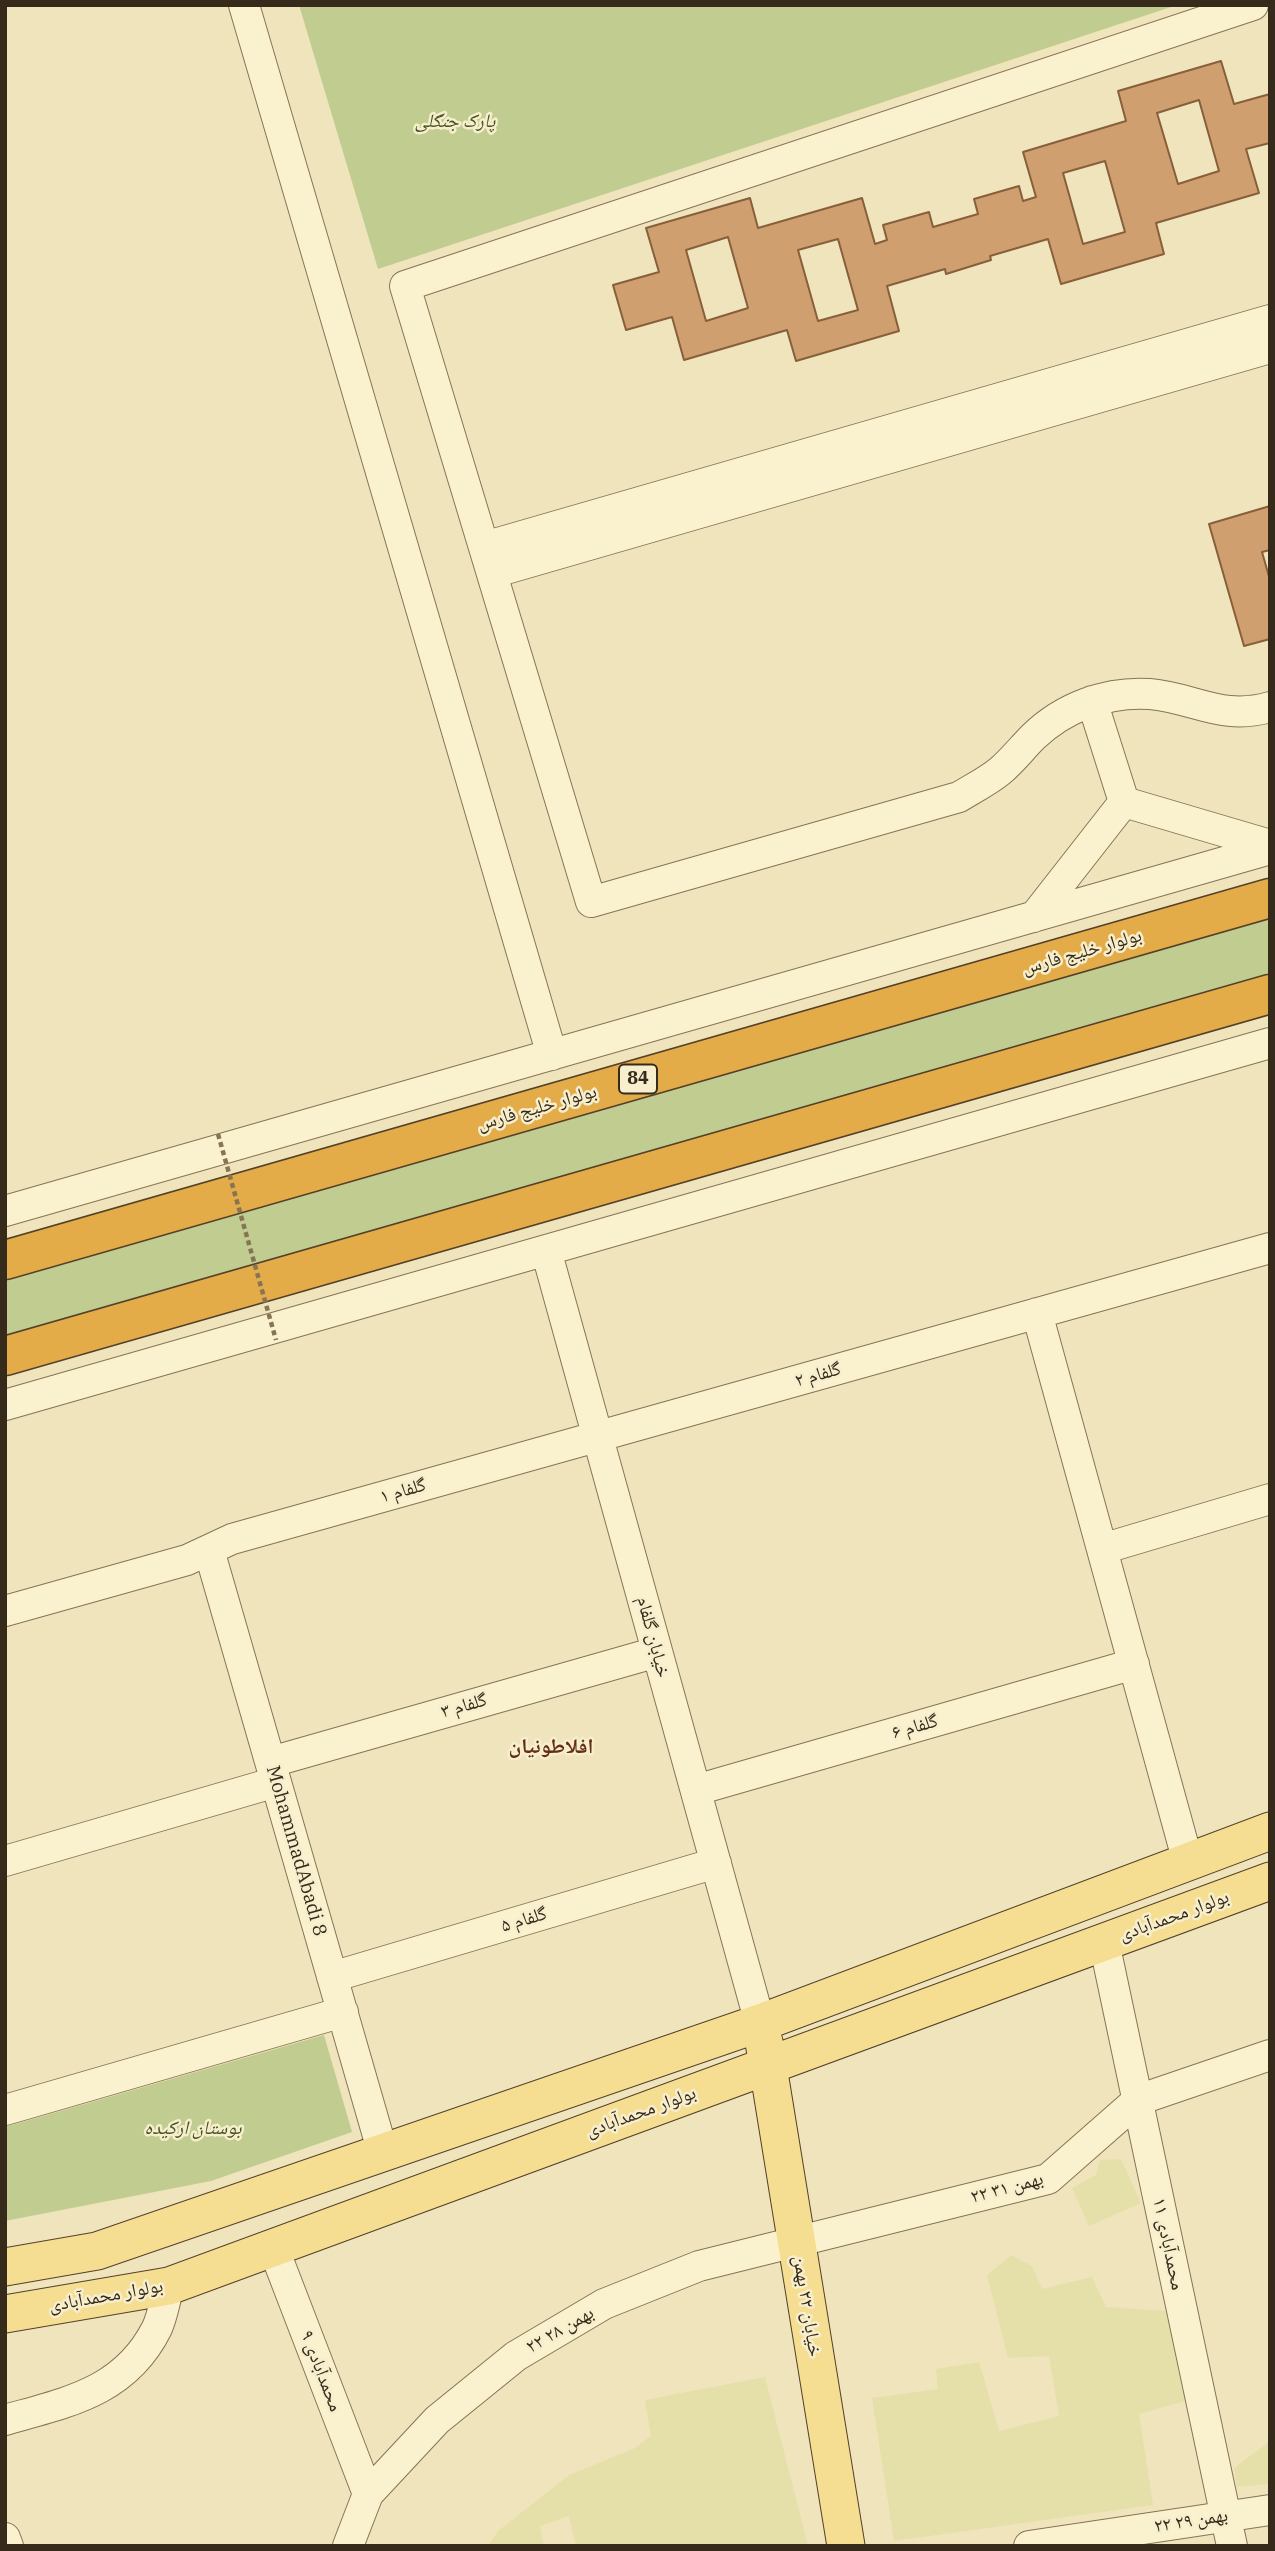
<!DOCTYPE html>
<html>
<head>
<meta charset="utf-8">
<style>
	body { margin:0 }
	#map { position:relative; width:1275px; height:2551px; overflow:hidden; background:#efe4bc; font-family:"IBM Plex Serif",serif }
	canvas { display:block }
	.frame { position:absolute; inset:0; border:7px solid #362a1b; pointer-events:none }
</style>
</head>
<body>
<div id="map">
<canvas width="1275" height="2551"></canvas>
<div class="frame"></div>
</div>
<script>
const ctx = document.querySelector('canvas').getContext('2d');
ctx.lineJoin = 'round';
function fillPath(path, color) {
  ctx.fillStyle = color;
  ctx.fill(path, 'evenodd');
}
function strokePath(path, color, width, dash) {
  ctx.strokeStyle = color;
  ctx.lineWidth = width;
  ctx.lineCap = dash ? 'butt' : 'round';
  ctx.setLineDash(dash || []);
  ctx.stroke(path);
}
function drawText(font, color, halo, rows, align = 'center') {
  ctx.font = font + ' "IBM Plex Serif","Noto Naskh Arabic",serif';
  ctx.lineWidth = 5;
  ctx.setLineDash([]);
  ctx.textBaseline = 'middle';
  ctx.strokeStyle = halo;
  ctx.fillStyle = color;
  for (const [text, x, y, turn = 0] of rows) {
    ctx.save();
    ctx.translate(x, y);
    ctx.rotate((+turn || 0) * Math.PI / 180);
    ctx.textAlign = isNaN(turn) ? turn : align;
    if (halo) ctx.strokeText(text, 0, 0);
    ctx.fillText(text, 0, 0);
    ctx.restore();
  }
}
const farmland = new Path2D(`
	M1121,2159L1141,2203L1089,2226L1072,2188L1096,2175L1100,2160Z
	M1011,2255L1032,2266L1042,2289L1092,2277L1106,2307L1167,2311L1192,2399L1139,2414L1153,2505L894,2541L872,2398L938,2389L936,2369L979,2362L999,2431L1059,2416L1049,2356L1008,2358L987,2275Z
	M765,2377L808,2546H576L569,2516L540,2526L544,2546H488L498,2531L569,2475L633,2449L651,2436L645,2400Z
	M1270,2441V2484L1237,2487L1234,2468Z`);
const green = new Path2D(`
	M299,5H1177L378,269Z
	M1270,919V974L5,1335V1281Z
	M324,2035L352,2132L211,2181L5,2221V2127Z`);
const building = new Path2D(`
	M1221,61L1234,104L1270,94V143L1246,149L1259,193L1156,223L1164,254L1061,284L1048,239L990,256L991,260L946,274L945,269L887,286L899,331L796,361L787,330L684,360L672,317L626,330L613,285L659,272L646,228L750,198L758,228L862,198L875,244L887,240L883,225L929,212L933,227L978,214L974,199L1019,186L1023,201L1036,197L1023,152L1126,121L1118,91ZM1199,100L1219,171L1178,184L1157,113ZM1105,161L1125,232L1083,244L1063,173ZM728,237L748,308L706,321L686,250ZM838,239L858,310L818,321L798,250Z
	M1270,506V550L1262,552L1270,580V639L1244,646L1209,524Z`);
const minor = new Path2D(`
	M244,5L552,1055
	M1253,5L405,286L591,902L959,797C972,789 988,781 1000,771C1012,761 1022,748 1033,737C1064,707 1107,691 1150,694C1195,698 1222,721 1270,707
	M484,547L1270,320
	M492,573L1270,348
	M1092,701L1124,802
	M1124,802L1270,845
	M1034,917L1124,802
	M5,1211L1270,849
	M546,1250L760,2023
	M1037,1313L1188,1862
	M5,1405L1270,1043
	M1102,1549L1270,1499
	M209,1550L383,2153
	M5,1611L187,1560L232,1539L1270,1248
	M271,1762L657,1652
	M696,1790L1134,1664
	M5,1861L276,1782
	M1104,1942L1232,2546
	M332,1977L716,1863
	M5,2110L343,2012
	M273,2247L368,2494
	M5,2420C68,2402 125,2392 157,2328C163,2315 165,2299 169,2286
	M5,2538L8,2546
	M348,2546L368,2494L437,2420L516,2356L604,2304L699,2266L1048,2179L1138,2100L1270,2055
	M1029,2546L1270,2510`);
const major = new Path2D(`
	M764,2042L846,2546
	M5,2267L97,2251L760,2023L1270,1831
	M5,2314L169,2286L1270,1881`);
const highway = new Path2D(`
	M5,1260L1270,898
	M5,1356L1270,994`);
const pathBridge = new Path2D(`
	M218,1134L276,1340`);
const shields = [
	[638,1079,38]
];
const shieldNames = [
	["84",638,1079]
];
const parkNames = [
	["پارک جنگلی",455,122],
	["بوستان ارکیده",193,2129]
];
const streetNames = [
	["بولوار خلیج فارس",1082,952,-16],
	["بولوار خلیج فارس",537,1108,-16],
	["گلفام ۲",818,1375,-16],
	["گلفام ۱",403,1491,-16],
	["خیابان گلفام",653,1637,75],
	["گلفام ۳",464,1706,-16],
	["گلفام ۶",915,1727,-16],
	["MohammadAbadi 8",296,1851,74],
	["بولوار محمدآبادی",1174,1916,-20],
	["گلفام ۵",524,1920,-17],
	["بولوار محمدآبادی",641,2112,-20],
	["۲۲ بهمن ۳۱",1007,2188,-15],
	["محمدآبادی ۱۱",1168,2244,78],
	["بولوار محمدآبادی",106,2296,-10],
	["خیابان ۲۲ بهمن",807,2306,81],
	["۲۲ بهمن ۲۸",560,2330,-30],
	["محمدآبادی ۹",321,2371,69],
	["۲۲ بهمن ۲۹",1191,2521,-9]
];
const neighbourhoodNames = [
	["افلاطونیان",551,1747]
];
fillPath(farmland, '#e5e0a9');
fillPath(green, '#c1cd90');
fillPath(building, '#cf9f70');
strokePath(building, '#875f3a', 2);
strokePath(minor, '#877455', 32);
strokePath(major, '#54412a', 39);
strokePath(highway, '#54412a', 41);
strokePath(minor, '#faf1cf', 30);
strokePath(major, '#f5de91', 37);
strokePath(highway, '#e4ac48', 38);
strokePath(pathBridge, '#877455', 4.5, [5, 3.5]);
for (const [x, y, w] of shields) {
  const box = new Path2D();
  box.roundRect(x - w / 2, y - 14.5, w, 29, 5);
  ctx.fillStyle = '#f6eecc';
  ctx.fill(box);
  strokePath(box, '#362a1b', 2);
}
drawText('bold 18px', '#362a1b', null, shieldNames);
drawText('italic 19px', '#425320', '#f6eecc', parkNames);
drawText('19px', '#362a1b', '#f6eecc', streetNames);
drawText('bold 21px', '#642e19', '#f6eecc', neighbourhoodNames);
</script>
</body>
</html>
